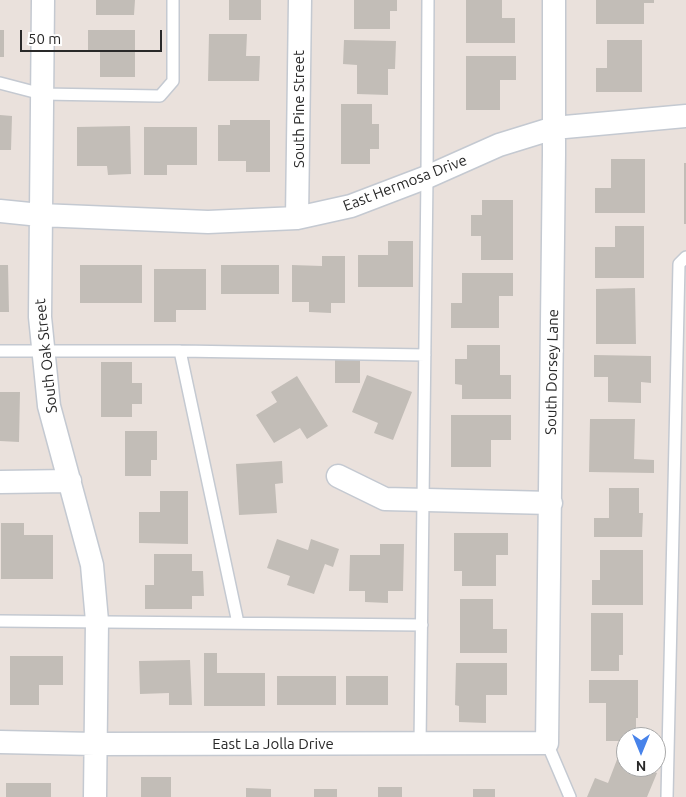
<!DOCTYPE html>
<html>
<head>
<meta charset="utf-8">
<style>
	body { margin:0 }
	#map { position:relative; width:686px; height:797px; overflow:hidden; background:#eae1dc; font-family:Ubuntu,sans-serif }
	canvas { display:block }
	.north { position:absolute; left:616px; top:727px; width:50px; height:50px; box-sizing:border-box; background:#fff; border:1px solid #a9a9a9; border-radius:50%; rotate:180deg; font-size:14px; font-weight:700; line-height:20px; text-align:center; color:#292929 }
	.north::after { content:''; display:block; margin:auto; width:18px; height:22px; background:#4883ea; clip-path:polygon(50% 0,100% 100%,50% 72%,0 100%) }
	.scale { position:absolute; left:20px; top:30px; width:142px; height:22px; box-sizing:border-box; border:2px solid #292929; border-top:0; padding-left:6px; font-size:15px; line-height:18px; white-space:nowrap; color:#292929; -webkit-text-stroke:4px #fff; paint-order:stroke }
</style>
</head>
<body>
<div id="map">
<canvas width="686" height="797"></canvas>
<div class="north">N</div>
<div class="scale">50 m</div>
</div>
<script>
const ctx = document.querySelector('canvas').getContext('2d');
ctx.lineJoin = 'round';
function fillPath(path, color) {
  ctx.fillStyle = color;
  ctx.fill(path, 'evenodd');
}
function strokePath(path, color, width, dash) {
  ctx.strokeStyle = color;
  ctx.lineWidth = width;
  ctx.lineCap = dash ? 'butt' : 'round';
  ctx.setLineDash(dash || []);
  ctx.stroke(path);
}
function drawText(font, color, halo, rows, align = 'center') {
  ctx.font = font + ' Ubuntu,sans-serif';
  ctx.lineWidth = 5;
  ctx.setLineDash([]);
  ctx.textBaseline = 'middle';
  ctx.strokeStyle = halo;
  ctx.fillStyle = color;
  for (const [text, x, y, turn = 0] of rows) {
    ctx.save();
    ctx.translate(x, y);
    ctx.rotate((+turn || 0) * Math.PI / 180);
    ctx.textAlign = isNaN(turn) ? turn : align;
    if (halo) ctx.strokeText(text, 0, 0);
    ctx.fillText(text, 0, 0);
    ctx.restore();
  }
}
const building = new Path2D(`
	M96,0H135L134,15H96Z
	M229,0H261V20H229Z
	M354,0H397V11H390V29H354Z
	M466,0H502V18H515V43H466Z
	M596,0H654V3H644V24H596Z
	M0,30H4V57H0Z
	M88,30H135V77H100V52H88Z
	M209,34H247L246,56H260L259,81H208Z
	M344,40L396,41L395,69H388V95L357,94V65L343,64Z
	M607,40H642V92H596V68H607Z
	M466,56H516V80H500V110H466Z
	M341,104H372V124H379V149H370V164H341Z
	M0,115L12,116L11,150H0Z
	M230,120H270V172H246V161H218V125H230Z
	M130,126L131,174L108,175L107,166H77V127Z
	M144,127H197V165H167V175H144Z
	M611,159H645V213H595V188H611Z
	M684,163H686V224H684Z
	M482,200H513V260H481V236H471V215H482Z
	M615,226H644V278H595V247H615Z
	M388,241H413V287H358V255H388Z
	M322,256H345V303H331V313L309,312V302H292V265L322,266Z
	M0,265H8L9,312H0Z
	M80,265H142V303H80Z
	M221,265H279V294H221Z
	M154,269H206V310H176V322H154Z
	M462,273H513V296H499V328H451V303H462Z
	M635,288L636,344H596V289Z
	M467,345H500V375H511V399H462V385L455,384V359H467Z
	M594,355L651,356V383L641,382V403L608,402V377H594Z
	M335,360H360V383H335Z
	M101,362H132V383H142V404H132V417H101Z
	M367,375L412,392L393,440L374,433L378,423L352,412Z
	M297,376L328,426L307,439L300,428L274,443L256,415L277,402L271,392Z
	M0,392H20L19,442L0,441Z
	M451,415H511V440H491V467H451Z
	M590,419H635L634,459L654,460V473L589,472Z
	M125,431H157V460H151V476H125Z
	M282,461L283,483L275,484L277,513L239,515L236,464Z
	M609,488H639V513H643L642,537H594V518H609Z
	M160,491H188V544L139,543V512H160Z
	M1,523H24V535H53V579H1Z
	M454,533H508V555H496V586H462V571H454Z
	M277,539L308,550L311,539L339,549L333,567L325,564L314,594L287,585L290,576L267,568Z
	M380,544H404L403,591H388V603L365,602V591H349L350,555H380Z
	M600,550H643V605H592V580H600Z
	M154,554H192V571H203L204,596H192V609H145V585H154Z
	M460,599H493V629H507V653H460Z
	M591,613H623V655H619V671H591Z
	M204,653H217V673H265V706H204Z
	M10,656H63V685H39V705H10Z
	M190,660L192,705H169V693L140,694L139,661Z
	M456,663H507V695H486V723L459,722V706L455,705Z
	M277,676H336V705H277Z
	M346,676H388V705H346Z
	M589,680H638V718H636V737H626V741H606V703H589Z
	M618,757L626,760V767H643L657,773L647,797H587L595,778L608,783Z
	M141,777H171V797H141Z
	M6,783H51V797H6Z
	M378,787H402V797H378Z
	M246,788L271,789V797H246Z
	M314,789H337V797H314Z
	M473,789H495V797H473Z`);
const lane = new Path2D(`
	M0,83L42,94L160,96L173,81V0
	M0,351H180L425,355
	M180,351L238,623
	M0,621L422,625
	M420,743L427,177L428,0
	M547,743L570,797
	M667,797L679,264L686,257`);
const street = new Path2D(`
	M43,0L40,317L49,406L92,565L97,621L95,797
	M0,211L40,215L208,222L297,218L351,206L427,177L499,145L554,128L686,116
	M297,218L300,0
	M338,476L385,499L551,503
	M0,482L70,481
	M0,742L95,744L547,743L554,154V0`);
const streetNames = [
	["South Pine Street",299,109,-90],
	["East Hermosa Drive",405,183,-21],
	["South Oak Street",46,356,-96],
	["South Dorsey Lane",552,372,-89],
	["East La Jolla Drive",273,744]
];
fillPath(building, '#c2bdb7');
strokePath(lane, '#c4c9d1', 14);
strokePath(street, '#c4c9d1', 25);
strokePath(lane, '#fff', 11);
strokePath(street, '#fff', 22);
drawText('15px', '#292929', '#fff', streetNames);
</script>
</body>
</html>
